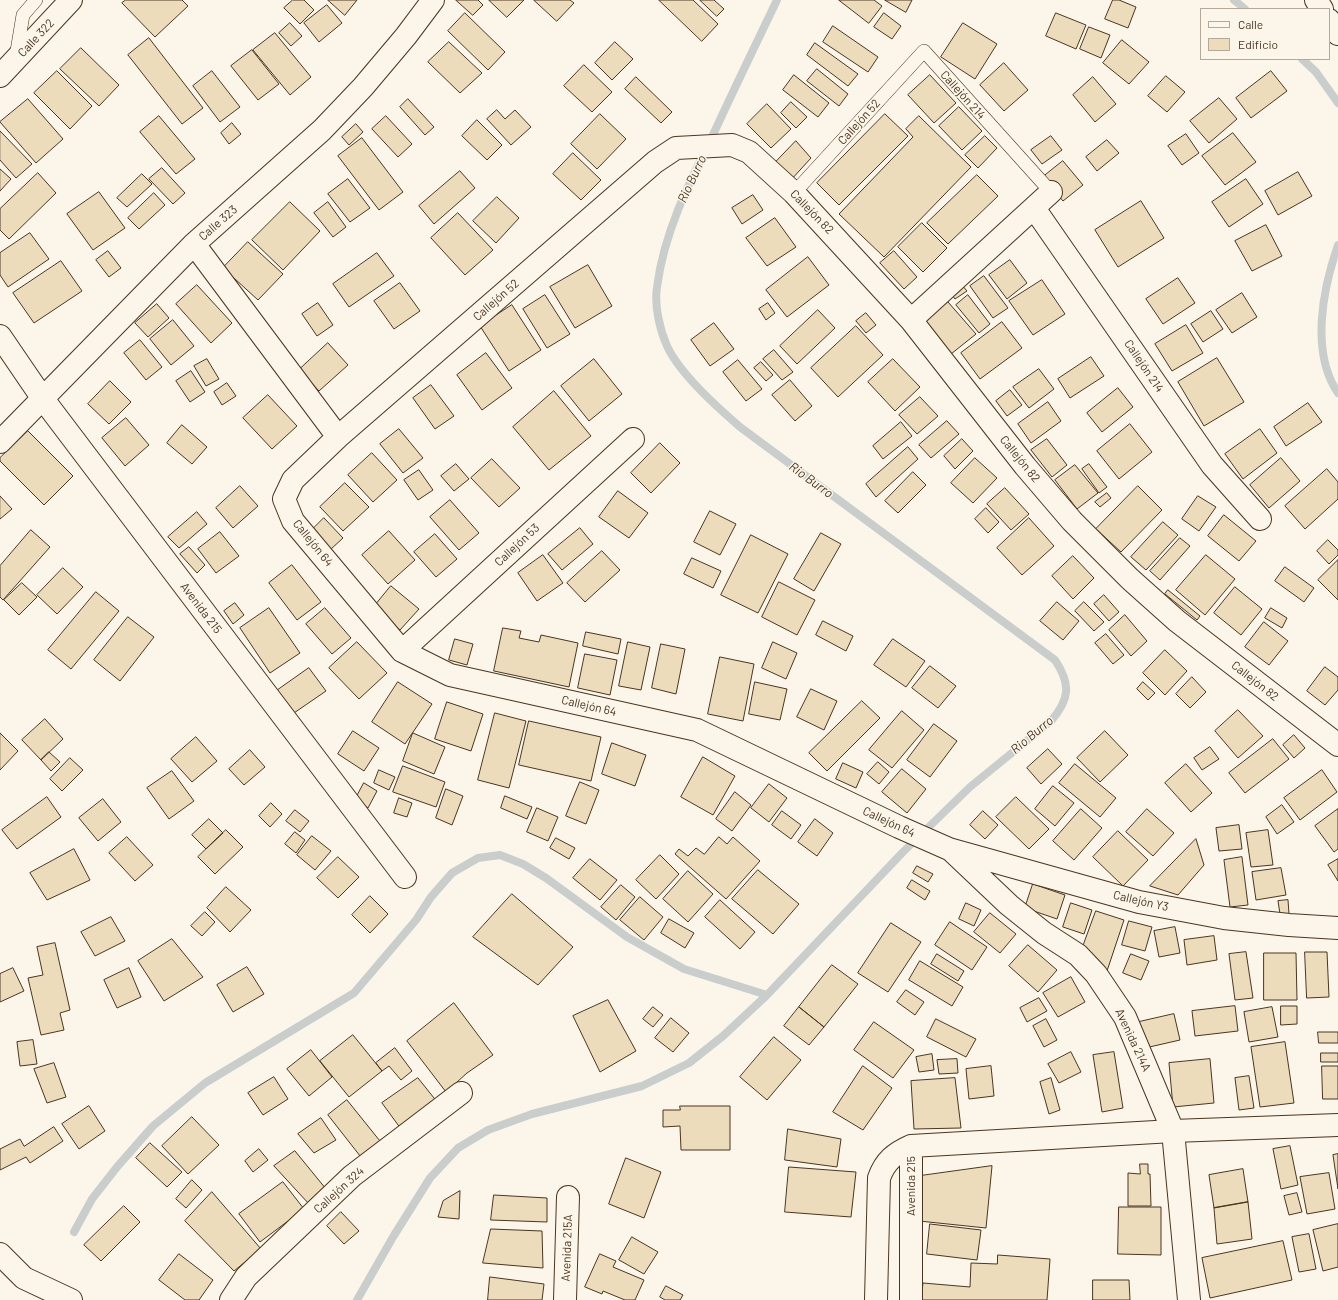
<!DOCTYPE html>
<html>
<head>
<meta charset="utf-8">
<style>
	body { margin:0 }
	#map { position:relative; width:1338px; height:1300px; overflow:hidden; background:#fbf6e9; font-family:Barlow,sans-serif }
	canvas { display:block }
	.legend { position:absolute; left:1200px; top:8px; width:130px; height:52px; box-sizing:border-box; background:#fbf6e9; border:1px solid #b4a999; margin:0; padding:5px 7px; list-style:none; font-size:12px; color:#4a3520 }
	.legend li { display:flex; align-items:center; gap:8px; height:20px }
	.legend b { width:20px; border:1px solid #b4a999 }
</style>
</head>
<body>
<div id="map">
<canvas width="1338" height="1300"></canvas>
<ul class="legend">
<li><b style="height:5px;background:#fbf6e9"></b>Calle</li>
<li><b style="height:11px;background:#ecdcbc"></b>Edificio</li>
</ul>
</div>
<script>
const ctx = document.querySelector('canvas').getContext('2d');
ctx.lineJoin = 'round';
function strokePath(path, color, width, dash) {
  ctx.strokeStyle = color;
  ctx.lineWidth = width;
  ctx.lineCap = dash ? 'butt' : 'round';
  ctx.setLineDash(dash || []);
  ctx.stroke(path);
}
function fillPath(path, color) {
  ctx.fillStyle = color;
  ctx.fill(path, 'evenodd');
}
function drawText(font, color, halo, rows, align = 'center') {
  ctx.font = font + ' Barlow,sans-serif';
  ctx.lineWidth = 3;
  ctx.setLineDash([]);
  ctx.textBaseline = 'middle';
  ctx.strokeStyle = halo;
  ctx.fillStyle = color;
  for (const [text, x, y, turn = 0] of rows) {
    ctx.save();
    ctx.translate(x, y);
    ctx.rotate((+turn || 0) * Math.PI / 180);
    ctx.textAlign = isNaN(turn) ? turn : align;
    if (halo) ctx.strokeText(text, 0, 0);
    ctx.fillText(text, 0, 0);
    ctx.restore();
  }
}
const stream = new Path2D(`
	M1234,0L1245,9
	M1302,59L1316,72L1338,103
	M1338,245C1323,288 1310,352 1338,393
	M74,1232L92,1199L117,1167L153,1126L205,1083L354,993L416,920L431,897L452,873L478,858L500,855L523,864L546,878L627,937L684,969L767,995
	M357,1300L393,1237L430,1178L458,1148L488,1130L532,1114L642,1086L689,1063L723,1036L767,995L903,852L970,787L1051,721C1070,699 1071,684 1055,660L740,427C717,407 680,374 667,346C660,330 654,306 657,287C664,233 688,185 712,137C733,91 755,46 777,0`);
const building = new Path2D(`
	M126,0H182L188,6L155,37L122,3Z
	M293,0H304L314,10L300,24L284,8Z
	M328,0H357L345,15Z
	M456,0H478L483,5L473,15Z
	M489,0H524L507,17Z
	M534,0H570L574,3L557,21Z
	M659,0H693L718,24L702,41Z
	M700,0H714L724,9L717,16Z
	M839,0H874L882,6L869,23Z
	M885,0H912L906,12Z
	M1113,0H1119L1136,7L1128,28L1105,19Z
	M327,5L342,23L319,42L304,23Z
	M465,13L505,52L488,70L448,31Z
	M884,13L901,26L892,39L874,27Z
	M1056,13L1086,25L1076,49L1046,36Z
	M290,23L302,36L291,46L279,33Z
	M963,23L997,44L975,79L941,57Z
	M833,26L878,57L868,72L823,42Z
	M1089,27L1110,35L1101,58L1080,49Z
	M275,33L311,77L290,95L253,50Z
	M149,38L203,108L182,124L128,55Z
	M1122,40L1149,62L1129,84L1103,63Z
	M449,42L482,73L460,93L428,62Z
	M615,42L633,59L612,80L595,63Z
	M815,43L858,74L848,86L807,55Z
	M81,48L119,85L99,106L60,69Z
	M252,50L279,84L258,100L231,66Z
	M1004,63L1028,90L1004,111L980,85Z
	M584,65L612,92L592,112L564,86Z
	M817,69L848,94L839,106L807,81Z
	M57,71L92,106L70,129L34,93Z
	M212,71L240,107L220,122L193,86Z
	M1271,71L1287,91L1251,118L1236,98Z
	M794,75L829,103L818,117L783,90Z
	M930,75L956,103L934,123L908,95Z
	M1166,76L1185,92L1167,112L1148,96Z
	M636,77L672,112L661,123L625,89Z
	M1093,77L1116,104L1095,122L1073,95Z
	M1219,98L1237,119L1209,143L1190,121Z
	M28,99L63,139L36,163L0,122Z
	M408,99L434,127L425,135L400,107Z
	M791,102L807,117L796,128L781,113Z
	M767,104L791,129L771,148L747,124Z
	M959,107L982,131L962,150L939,126Z
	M497,110L505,119L515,110L531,127L511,145L487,119Z
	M600,114L626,139L597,169L571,144Z
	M885,114L908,136L839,205L817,183Z
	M159,116L195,159L176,174L140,132Z
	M386,116L412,144L398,157L372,129Z
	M919,116L971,167L884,257L839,214L913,137L906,129Z
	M477,120L502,145L487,160L462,136Z
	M232,123L241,134L229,144L221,133Z
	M356,124L363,132L349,145L342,137Z
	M0,131L32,164L16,178L0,160Z
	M1233,133L1256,162L1225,185L1202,156Z
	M1186,134L1199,153L1182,165L1168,146Z
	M985,136L997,148L978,168L965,155Z
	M1051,136L1062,150L1042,164L1031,150Z
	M362,138L403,192L379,210L338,156Z
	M1107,140L1119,153L1097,171L1086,157Z
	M796,141L811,158L790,181L774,164Z
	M573,153L601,180L581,200L553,174Z
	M1063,161L1083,185L1063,201L1043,177Z
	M162,168L185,193L173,204L149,179Z
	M0,169L11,179L0,191Z
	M460,171L475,188L434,224L419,206Z
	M1298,172L1312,196L1278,215L1265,191Z
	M38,173L56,193L9,239L0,230V209Z
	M142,174L152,184L127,207L117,198Z
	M977,175L998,196L948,244L927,223Z
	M348,179L370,208L350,222L328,194Z
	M1246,179L1263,204L1229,227L1212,202Z
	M99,192L125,228L93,250L67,214Z
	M154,193L165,205L139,229L128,218Z
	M753,195L763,210L742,224L732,208Z
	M497,197L519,218L496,243L473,221Z
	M1141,201L1164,238L1118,267L1095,230Z
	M290,202L320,231L283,270L252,240Z
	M328,202L346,227L333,237L314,213Z
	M458,213L493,250L465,275L431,238Z
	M775,218L796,247L767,266L746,238Z
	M922,223L947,248L923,272L898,247Z
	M1266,225L1282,256L1252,271L1235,241Z
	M30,233L49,259L8,287L0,275V253Z
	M248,242L283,274L258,300L223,268Z
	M108,251L121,268L109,277L96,260Z
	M894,251L917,277L904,289L880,263Z
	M377,253L394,276L349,307L333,284Z
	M808,257L829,285L787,317L766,290Z
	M1010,260L1027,283L1007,299L989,275Z
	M61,261L82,291L34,323L13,293Z
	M588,265L612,306L575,328L550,287Z
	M984,276L1008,308L993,318L970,286Z
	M1178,278L1195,303L1163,324L1146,299Z
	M1042,280L1065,314L1033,335L1009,301Z
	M400,283L420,311L394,329L374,301Z
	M961,284L967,291L955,299L950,292Z
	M197,285L232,323L211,343L176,304Z
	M1242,293L1257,317L1232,333L1216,310Z
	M545,295L570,334L547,348L523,309Z
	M968,295L990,324L979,333L956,305Z
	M948,302L976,334L951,354L924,322Z
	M318,303L333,325L317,336L302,314Z
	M768,303L775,313L766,320L759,309Z
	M157,304L169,318L148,337L135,323Z
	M512,305L541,350L509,371L480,326Z
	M818,310L835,328L797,364L780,346Z
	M1211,311L1223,329L1203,342L1191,324Z
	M866,313L876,325L866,333L856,321Z
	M173,320L194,346L171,365L150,339Z
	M1002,322L1022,348L980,379L961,353Z
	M714,323L734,349L710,366L691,340Z
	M1186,325L1203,353L1172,371L1155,344Z
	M856,326L883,355L838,397L811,368Z
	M140,340L162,367L146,380L124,353Z
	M328,343L348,365L319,391L299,370Z
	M774,350L793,372L782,380L763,359Z
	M486,353L512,388L482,410L457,375Z
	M1091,357L1104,376L1070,398L1058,379Z
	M1217,358L1244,402L1204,426L1178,382Z
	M207,359L219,379L206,386L194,366Z
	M594,359L622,394L589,421L561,386Z
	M893,359L920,387L895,411L868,382Z
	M738,360L762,389L746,401L723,372Z
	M761,362L773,375L766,381L754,368Z
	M1039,369L1054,389L1029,408L1013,387Z
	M191,371L205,392L190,402L176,381Z
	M790,380L812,406L795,421L772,395Z
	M110,381L131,402L109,424L88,404Z
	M227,383L236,396L222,405L214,392Z
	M431,385L454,416L435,429L413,398Z
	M1118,388L1133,407L1102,432L1087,413Z
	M1010,390L1022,405L1007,416L996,401Z
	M554,391L591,436L549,470L513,427Z
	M268,395L297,426L272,449L243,418Z
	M920,397L938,416L917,434L899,415Z
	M1048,402L1061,421L1031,443L1018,424Z
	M1308,403L1322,422L1286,446L1274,427Z
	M126,418L149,445L125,466L102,438Z
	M947,421L959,434L931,458L919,445Z
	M901,422L912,436L883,459L873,446Z
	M1130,424L1152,452L1119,479L1097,451Z
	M182,425L207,447L192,464L167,443Z
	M399,429L423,458L403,473L380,444Z
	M1260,429L1277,453L1243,479L1225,454Z
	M28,431L73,476L44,505L0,461V458Z
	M962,439L973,451L955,469L944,456Z
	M1047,439L1067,465L1052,477L1031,450Z
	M660,443L680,463L651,493L631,473Z
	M908,447L918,459L876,497L866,484Z
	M372,453L397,480L373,502L348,475Z
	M975,458L997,478L973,503L951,483Z
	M1281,458L1300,481L1269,508L1250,485Z
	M492,459L520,488L499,507L471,478Z
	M456,464L469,479L454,491L441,476Z
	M1089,464L1107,487L1099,493L1082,469Z
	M1075,465L1098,493L1077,509L1055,480Z
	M1327,469L1338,482V499L1305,529L1285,506Z
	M419,470L433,490L418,500L404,480Z
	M913,472L926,485L898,513L885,501Z
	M345,483L369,507L343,531L320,507Z
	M240,486L258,506L233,528L216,508Z
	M1138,486L1162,510L1121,552L1096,529Z
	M1005,488L1029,514L1011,530L987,504Z
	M618,491L648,513L629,538L599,517Z
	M1107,493L1111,498L1100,507L1095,502Z
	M0,496L12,509L0,519Z
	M1198,496L1216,507L1199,531L1182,519Z
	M450,500L479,533L459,550L430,517Z
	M986,508L999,522L988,533L975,519Z
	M710,511L736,524L720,555L694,542Z
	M197,512L207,524L179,548L168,537Z
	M1224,515L1256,541L1239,561L1208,536Z
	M324,518L343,538L331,549L312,530Z
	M1029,518L1054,546L1022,575L997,548Z
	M1163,522L1178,535L1146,570L1131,557Z
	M580,528L593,544L562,570L548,554Z
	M31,530L50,547L3,600L0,597V566Z
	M389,531L415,560L388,584L362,555Z
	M220,532L239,556L216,573L198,549Z
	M821,533L841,544L814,591L794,579Z
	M435,534L457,559L436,577L414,552Z
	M751,535L788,554L758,613L721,595Z
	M1180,538L1190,546L1160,580L1150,571Z
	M1328,540L1338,550V555L1329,564L1317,551Z
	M189,547L205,565L197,573L180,554Z
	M602,551L620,570L585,602L567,583Z
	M543,555L563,583L537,601L518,573Z
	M1206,555L1235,579L1205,615L1176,590Z
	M1073,556L1094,578L1073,599L1052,576Z
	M692,558L721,571L713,588L684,574Z
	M1338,560V600L1318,580Z
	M292,565L321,602L297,620L269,583Z
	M1285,567L1314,588L1304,602L1275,581Z
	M63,568L83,587L57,614L37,595Z
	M779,582L815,600L797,635L762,617Z
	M22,583L37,597L19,615L4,600Z
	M391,586L419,609L400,630L373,608Z
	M1235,587L1262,609L1241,635L1214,613Z
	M1168,590L1200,616L1197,620L1165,594Z
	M96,592L119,611L71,669L48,650Z
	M1104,595L1119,612L1109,621L1094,604Z
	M1057,602L1079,621L1063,640L1040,621Z
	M1084,602L1104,622L1094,631L1075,611Z
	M235,603L244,615L233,624L224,611Z
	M269,608L300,653L270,673L240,628Z
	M325,608L351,638L332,654L306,624Z
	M1271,608L1287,618L1282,628L1265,618Z
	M1125,615L1147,641L1131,656L1109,630Z
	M128,617L154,637L120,681L94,660Z
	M823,621L853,636L846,651L816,635Z
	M1264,622L1288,641L1269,665L1245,647Z
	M503,628L521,631L519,638L539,642L541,635L578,643L569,687L494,671Z
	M586,632L621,639L618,654L583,646Z
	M1106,634L1124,655L1113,664L1095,643Z
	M455,639L473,644L467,665L449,660Z
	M893,639L925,661L906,687L874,665Z
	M357,642L387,673L359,699L329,668Z
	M628,642L650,647L641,690L619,686Z
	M773,642L797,653L786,679L762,668Z
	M661,644L685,649L676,694L652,688Z
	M1165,650L1187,671L1165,695L1143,673Z
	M585,654L617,660L610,695L578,688Z
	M720,657L754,664L743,721L708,714Z
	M930,666L956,686L938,708L912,688Z
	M1325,667L1338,677V690L1325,705L1307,691Z
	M309,668L326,691L291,715L275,692Z
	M1192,677L1206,692L1190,708L1176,694Z
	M398,682L432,704L405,744L372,722Z
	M755,682L787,689L780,720L749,714Z
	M1143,682L1155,693L1148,700L1137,689Z
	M811,689L837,701L824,730L797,717Z
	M862,701L880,718L827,771L809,753Z
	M447,702L483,714L471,751L435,739Z
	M1238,710L1263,736L1238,758L1215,731Z
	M902,711L924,730L892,768L869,750Z
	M495,713L526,721L509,788L478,780Z
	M45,719L63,739L41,760L22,740Z
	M529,721L601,737L591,781L519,765Z
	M934,724L957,741L930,777L907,760Z
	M353,731L379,748L364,771L338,754Z
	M1105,731L1128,755L1100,782L1077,758Z
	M0,733L18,751L0,770Z
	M413,733L445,747L434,774L403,761Z
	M1294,735L1305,748L1294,758L1283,745Z
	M196,737L217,761L192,782L171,759Z
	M1273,739L1289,759L1245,793L1229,773Z
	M612,743L646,755L635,786L602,774Z
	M1210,747L1219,759L1202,770L1194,758Z
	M1048,749L1062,764L1041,784L1027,768Z
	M250,750L265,767L244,785L229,769Z
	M49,752L60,762L51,771L41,760Z
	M703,757L735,776L713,815L681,797Z
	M70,758L83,770L62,791L50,779Z
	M878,762L889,772L879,784L867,774Z
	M843,763L863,772L856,788L836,779Z
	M1075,764L1116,798L1100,817L1059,783Z
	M1186,764L1212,793L1191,812L1165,783Z
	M403,766L445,782L436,807L393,792Z
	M902,769L926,789L907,813L882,792Z
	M379,770L395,777L389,790L374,783Z
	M1322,770L1337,792L1300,820L1284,798Z
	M172,771L194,801L169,819L147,788Z
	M580,782L599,790L586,824L566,816Z
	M364,783L377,791L368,808L355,800Z
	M769,784L787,798L769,822L751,808Z
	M1053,786L1074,803L1055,826L1035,809Z
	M446,789L463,796L452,825L436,818Z
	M735,792L751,805L732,831L716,819Z
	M505,796L532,807L527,819L501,808Z
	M47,797L61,817L17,849L2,830Z
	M1016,797L1049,829L1029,849L996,817Z
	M399,798L412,803L407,817L394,813Z
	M103,799L121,822L98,841L79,818Z
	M271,803L282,814L270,827L259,816Z
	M1282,805L1294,822L1277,834L1266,817Z
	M537,808L558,817L548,841L527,832Z
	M1081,809L1102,828L1074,860L1053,841Z
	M1147,809L1174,833L1153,856L1126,832Z
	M1338,809V849L1334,852L1315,826Z
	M295,810L309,821L300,832L286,821Z
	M782,811L801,825L791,839L772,825Z
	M983,811L998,825L985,839L970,825Z
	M209,819L223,833L206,849L192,835Z
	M815,819L833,833L817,856L798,842Z
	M1239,825L1242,849L1219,851L1216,828Z
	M226,830L243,847L215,874L198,857Z
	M1268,830L1273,865L1251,867L1246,833Z
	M1118,831L1148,860L1123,886L1093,857Z
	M295,832L305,840L296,853L285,844Z
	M312,836L331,851L315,870L297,855Z
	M127,837L153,865L135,881L109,853Z
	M719,837L727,844L733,837L760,861L726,899L675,854L679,849L688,856L696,848L704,854Z
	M556,838L575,848L569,859L550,848Z
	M1196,839L1204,865L1178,895L1150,886Z
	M74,849L90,880L47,900L30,873Z
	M660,855L679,874L656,899L636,880Z
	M338,857L359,877L338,898L317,878Z
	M1242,857L1248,905L1230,907L1224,860Z
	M590,859L617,880L600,900L573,878Z
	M1338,859V881L1328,865Z
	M917,866L933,874L928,882L913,873Z
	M1281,868L1286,895L1256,900L1252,872Z
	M758,870L799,904L773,934L732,899Z
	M688,871L713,894L688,922L663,899Z
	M912,880L930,891L925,900L907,888Z
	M1033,884L1065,895L1057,919L1025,908Z
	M621,885L635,897L616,920L601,907Z
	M226,887L251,910L230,932L207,908Z
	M512,894L573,947L538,985L473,937Z
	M370,896L388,914L370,933L352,915Z
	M640,897L663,917L644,940L620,920Z
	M720,900L755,932L740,949L705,917Z
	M1288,900L1289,914H1280L1278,901Z
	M966,903L981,910L974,926L959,919Z
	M1071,903L1092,910L1084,934L1063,927Z
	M1096,911L1124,920L1106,974L1081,952Z
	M205,912L215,922L202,936L191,926Z
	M990,913L1016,934L1000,953L974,932Z
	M111,917L125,941L95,956L81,932Z
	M669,919L694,933L685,948L661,933Z
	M1129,921L1152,927L1145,951L1122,945Z
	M950,922L987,947L972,970L935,945Z
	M891,923L921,942L888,992L858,973Z
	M1175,927L1180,953L1159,957L1154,931Z
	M1214,936L1217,960L1187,965L1184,940Z
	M172,939L203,977L164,1001L138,961Z
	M55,943L70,1010L60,1013L64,1030L41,1035L28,978L43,975L37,947Z
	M1028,945L1057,970L1038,992L1009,966Z
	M1246,952L1253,998L1235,1000L1229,954Z
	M1305,952H1327L1329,997L1307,998Z
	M1264,953H1296L1297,1000H1264Z
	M937,954L964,971L958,981L931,964Z
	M1131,954L1149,961L1141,980L1123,973Z
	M920,961L963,987L952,1006L909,980Z
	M832,965L858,984L824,1027L799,1007Z
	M247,967L264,994L233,1012L217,985Z
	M13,968L24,991L0,1002V974Z
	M129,968L141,997L117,1008L104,980Z
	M1071,977L1085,1002L1058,1017L1043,993Z
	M906,990L924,1002L915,1015L897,1002Z
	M1039,998L1047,1011L1027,1022L1020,1008Z
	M608,1000L636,1051L600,1072L573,1016Z
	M454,1003L493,1055L467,1073L446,1092L407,1041Z
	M1235,1006L1238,1031L1195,1036L1192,1011Z
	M1281,1006H1297V1024L1281,1025Z
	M653,1007L663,1015L653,1027L643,1019Z
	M799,1007L824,1027L809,1045L784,1026Z
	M1272,1007L1278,1037L1249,1042L1244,1012Z
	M1174,1014L1180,1040L1145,1048L1139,1022Z
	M671,1018L689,1033L673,1052L655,1038Z
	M936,1019L976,1039L966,1057L927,1037Z
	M1046,1019L1057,1040L1044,1047L1033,1026Z
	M874,1022L914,1050L893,1078L854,1050Z
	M1318,1032H1338V1043H1319Z
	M353,1035L382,1071L349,1097L320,1061Z
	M774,1037L801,1060L767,1100L740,1077Z
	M33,1040L37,1064L20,1066L17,1042Z
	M1285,1042L1294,1103L1260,1107L1251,1047Z
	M395,1048L412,1071L401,1080L389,1066L382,1071L376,1063Z
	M311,1050L332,1077L309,1096L287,1069Z
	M1071,1052L1081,1072L1059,1083L1048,1064Z
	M1114,1052L1123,1108L1102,1112L1093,1055Z
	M1321,1053H1338V1062H1321Z
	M932,1054L934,1070L919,1072L916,1057Z
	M957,1059L958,1073L939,1074L937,1060Z
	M1210,1059L1214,1103L1173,1107L1169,1063Z
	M54,1063L66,1097L47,1103L34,1069Z
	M863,1066L892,1088L863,1130L833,1112Z
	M991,1066L994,1096L969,1099L966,1069Z
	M1322,1066H1338V1099H1323Z
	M1249,1076L1254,1108L1239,1110L1235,1078Z
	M274,1077L288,1099L263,1115L248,1093Z
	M418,1078L438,1103L401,1129L382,1103Z
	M955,1078L961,1128L914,1129L911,1081Z
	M1051,1078L1060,1110L1049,1114L1040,1082Z
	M347,1100L384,1146L364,1161L328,1115Z
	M89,1106L105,1131L79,1149L62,1124Z
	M680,1106H730V1150H681L680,1126L663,1127V1110H680Z
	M192,1117L219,1145L188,1174L162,1146Z
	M321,1118L336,1140L314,1153L298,1134Z
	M54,1127L63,1141L30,1163L26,1157L0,1170V1149L20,1139L24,1146Z
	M788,1129L841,1139L837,1167L785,1160Z
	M150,1143L182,1172L167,1187L136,1158Z
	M1290,1146L1298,1185L1281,1189L1273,1149Z
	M259,1149L268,1160L253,1172L245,1161Z
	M295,1151L326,1189L309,1204L274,1166Z
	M1338,1154V1189L1333,1155Z
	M626,1158L661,1172L644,1218L609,1204Z
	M1140,1164H1148V1174H1150L1151,1206H1128V1173L1140,1174Z
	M992,1166L986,1228L919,1221L920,1176Z
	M789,1167L856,1172L851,1217L785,1212Z
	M1243,1169L1248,1202L1214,1208L1209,1175Z
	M1329,1173L1335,1209L1307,1214L1300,1177Z
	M192,1180L202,1190L186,1208L176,1199Z
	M283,1182L304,1209L260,1242L239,1214Z
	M460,1191L459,1219L438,1217L443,1201Z
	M212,1192L261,1249L234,1271L185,1221Z
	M1297,1193L1302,1212L1289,1215L1284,1196Z
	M494,1195L547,1198V1222L491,1220Z
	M1248,1202L1252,1239L1217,1244L1214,1208Z
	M124,1206L140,1222L101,1261L84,1245Z
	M1119,1207H1161V1255L1118,1254Z
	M341,1212L359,1231L344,1244L327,1226Z
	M930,1224L981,1230L977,1260L927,1254Z
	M1338,1224V1267L1323,1271L1313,1230Z
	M491,1229L542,1231L543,1268L483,1263Z
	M1309,1234L1316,1269L1299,1272L1292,1237Z
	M632,1237L658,1252L644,1274L619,1260Z
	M1283,1241L1292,1280L1210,1298L1202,1258Z
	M179,1254L213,1280L199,1300H185L159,1280Z
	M600,1254L616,1261L613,1267L644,1280L635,1300H625L603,1291L602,1294L585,1287Z
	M998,1255L1050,1259L1047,1300H921L923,1283L970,1287L971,1263L997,1264Z
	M490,1277L544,1284L542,1300H488Z
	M1093,1280H1129L1130,1300H1093Z
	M666,1286L683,1295L680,1300H665L660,1297Z`);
const service = new Path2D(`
	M16,57L23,15L36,0
	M794,193L924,51L1051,192`);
const minor = new Path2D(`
	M1316,0L1322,9
	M1329,20L1338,34
	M0,76L71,0
	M1034,208L1212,465L1260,519
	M194,244L338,437
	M911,320L1051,192
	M0,336L43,399L405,877
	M0,442L194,244L322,130L363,87L406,36L433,0
	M402,651L633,439
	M1338,745L1177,621L1130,579L1072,521L1025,466L911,320L794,193L749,152L732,145L676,148L655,162L338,437L293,480L284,499L293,521L402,651L450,675L697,730L899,827L949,849L1139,902L1224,918L1289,925L1338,928
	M951,850L1009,905L1044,933L1078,955L1096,974L1125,1017L1173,1131L1189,1300
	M0,1254L24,1278L71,1300
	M231,1300L246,1277L352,1176L461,1093
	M565,1300L568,1197`);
const tertiary = new Path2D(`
	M876,1300L879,1178C885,1161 895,1153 911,1146L1173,1131L1338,1125
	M911,1300V1146`);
const streetNames = [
	["Calle 322",36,38,-47],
	["Callejón 214",963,95,48],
	["Callejón 52",859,122,-48],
	["Callejón 82",812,212,46],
	["Calle 323",218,223,-41],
	["Callejón 52",496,300,-41],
	["Callejón 214",1144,366,56],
	["Callejón 82",1020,459,51],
	["Callejón 64",313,543,51],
	["Callejón 53",517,545,-43],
	["Avenida 215",201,608,53],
	["Callejón 82",1255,681,38],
	["Callejón 64",589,706,13],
	["Callejón 64",889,822,25],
	["Callejón Y3",1141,901,13],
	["Avenida 214A",1133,1040,65],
	["Avenida 215",911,1186,-90],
	["Callejón 324",339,1190,-42],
	["Avenida 215A",567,1248,-88]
];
const waterNames = [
	["Rio Burro",692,179,-65],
	["Rio Burro",811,480,36],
	["Rio Burro",1032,735,-40]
];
strokePath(stream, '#c9cecd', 8);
fillPath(building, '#ecdcbc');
strokePath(building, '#4a3520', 1);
strokePath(service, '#4a3520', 14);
strokePath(minor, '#4a3520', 24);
strokePath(tertiary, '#4a3520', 24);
strokePath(service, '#fbf6e9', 13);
strokePath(minor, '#fbf6e9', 22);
strokePath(tertiary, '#fbf6e9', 22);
drawText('12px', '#4a3520', '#fbf6e9', streetNames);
drawText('italic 13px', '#4a3520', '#fbf6e9', waterNames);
</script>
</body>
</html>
